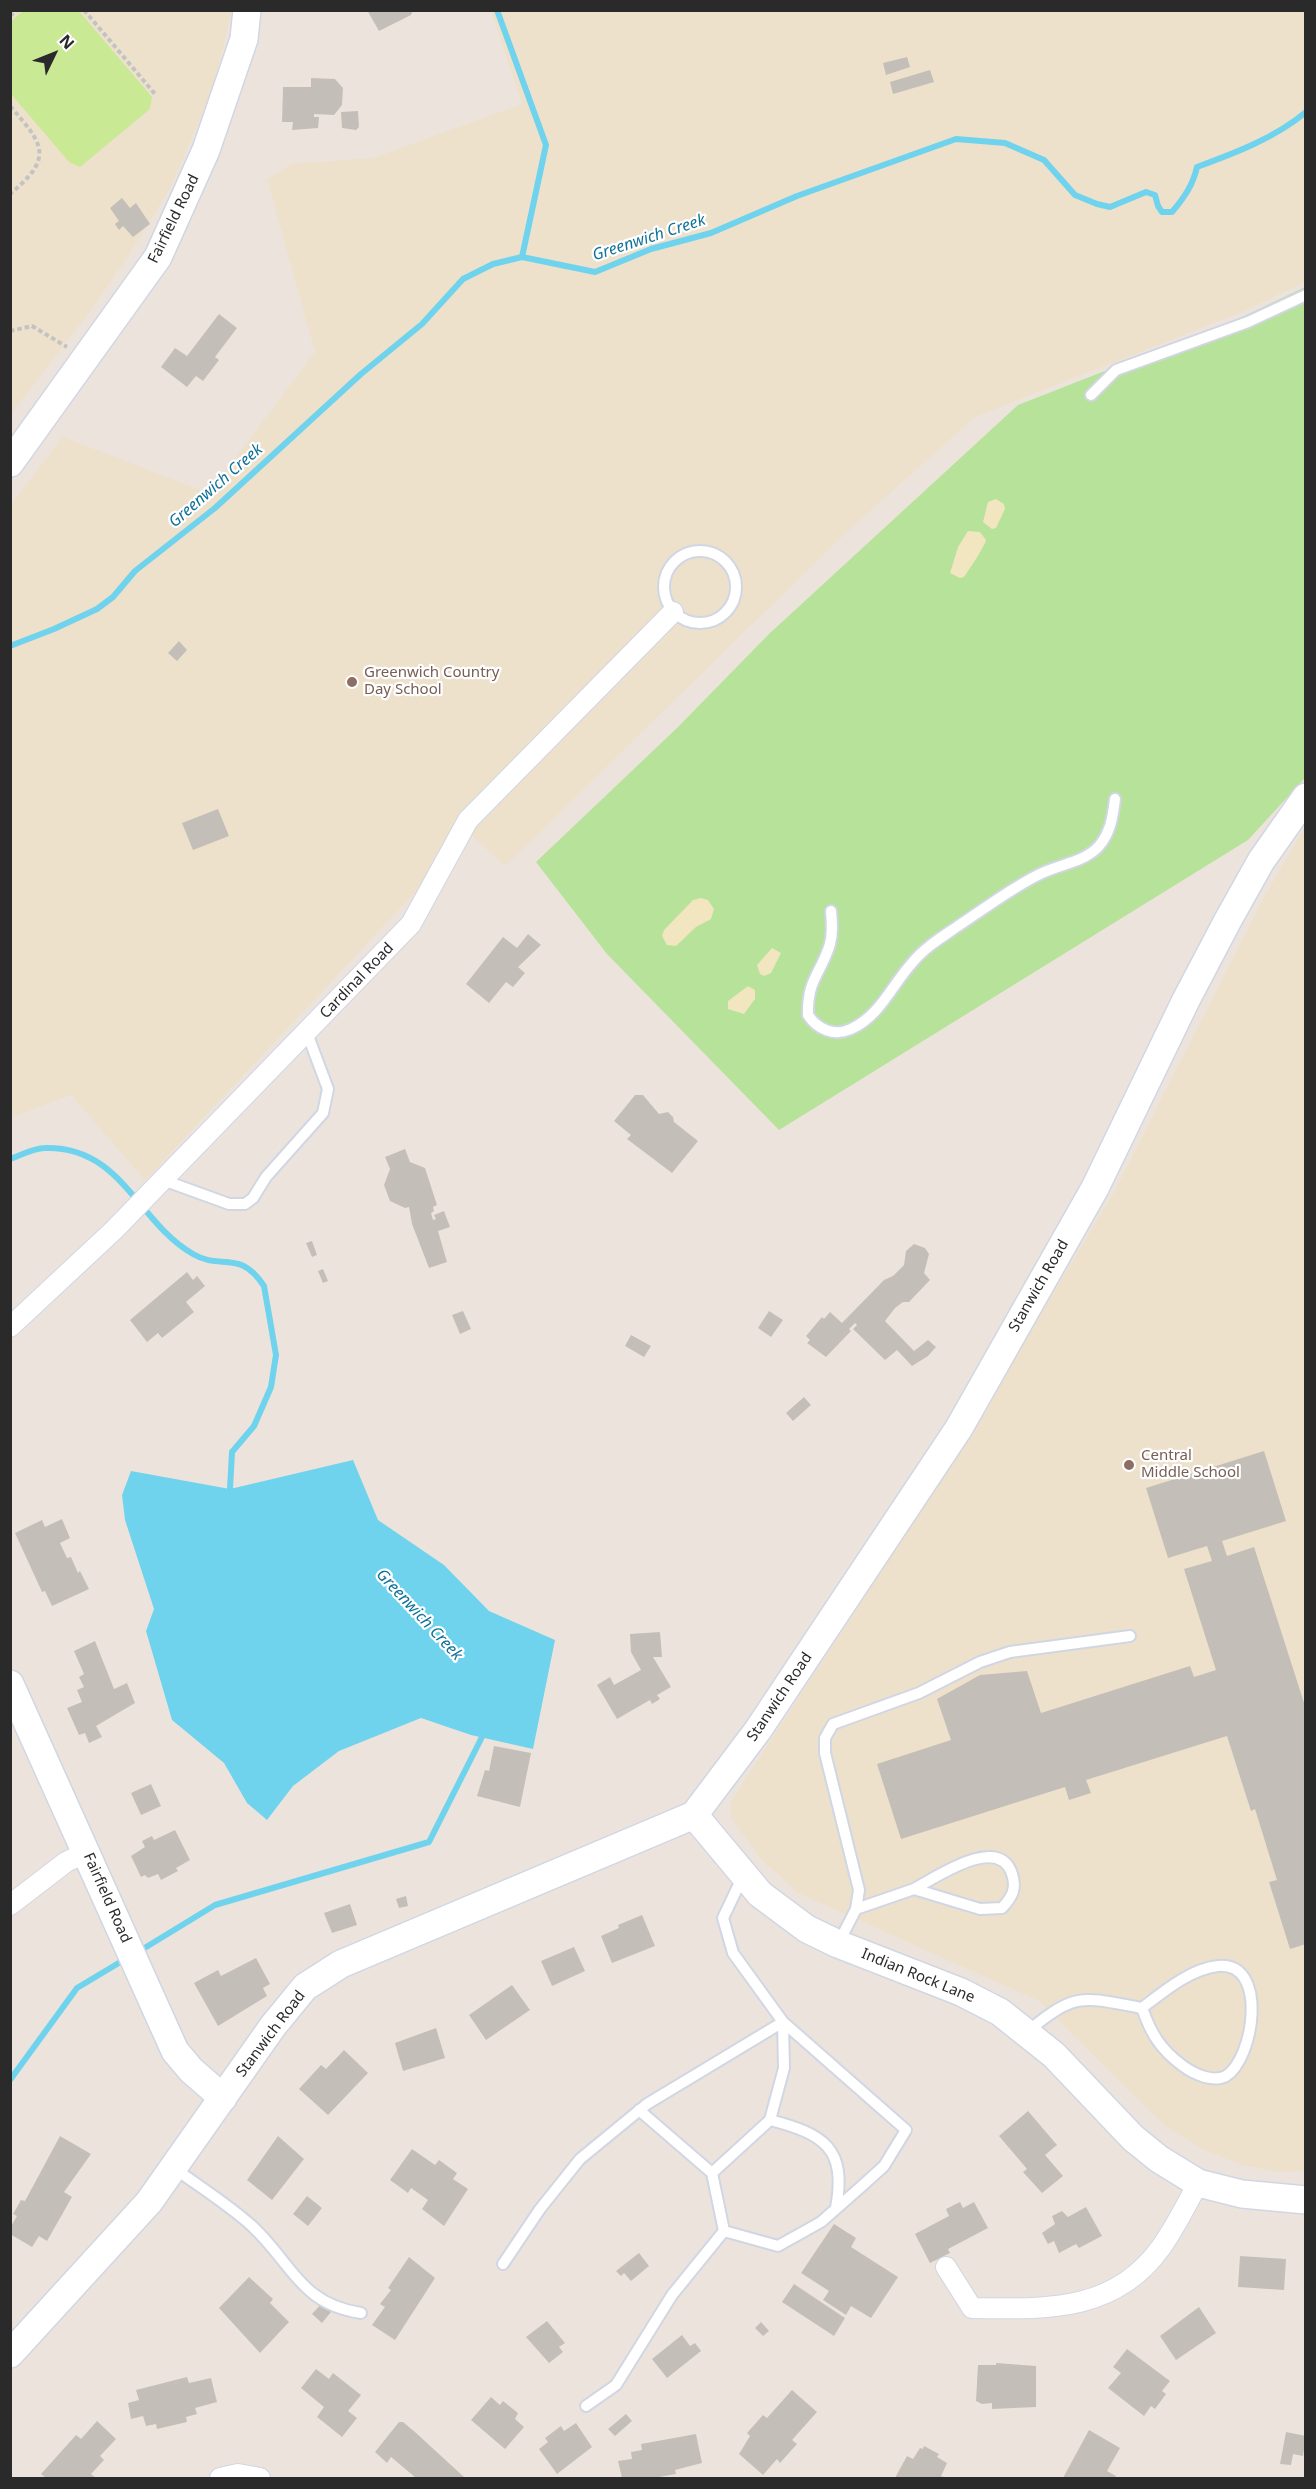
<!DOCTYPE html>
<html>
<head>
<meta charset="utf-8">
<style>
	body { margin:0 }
	#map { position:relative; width:1316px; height:2489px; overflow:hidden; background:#ece4dc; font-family:"Noto Sans",sans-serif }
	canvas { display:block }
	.frame { position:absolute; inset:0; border:12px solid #2a2a2a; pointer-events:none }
	.north { position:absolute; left:24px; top:24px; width:60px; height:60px; -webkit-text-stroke:4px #fff; paint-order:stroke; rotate:47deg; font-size:16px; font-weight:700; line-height:24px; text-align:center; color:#2a2a2a }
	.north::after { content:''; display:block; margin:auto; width:21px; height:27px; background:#2a2a2a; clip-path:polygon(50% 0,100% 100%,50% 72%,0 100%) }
</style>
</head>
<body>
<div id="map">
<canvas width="1316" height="2489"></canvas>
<div class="frame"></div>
<div class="north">N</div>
</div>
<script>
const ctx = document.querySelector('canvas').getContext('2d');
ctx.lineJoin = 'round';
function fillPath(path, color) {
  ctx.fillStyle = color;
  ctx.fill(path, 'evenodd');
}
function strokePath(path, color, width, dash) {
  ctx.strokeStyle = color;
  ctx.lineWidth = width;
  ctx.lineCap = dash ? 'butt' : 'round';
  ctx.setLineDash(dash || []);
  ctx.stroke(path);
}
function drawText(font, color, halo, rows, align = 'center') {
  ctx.font = font + ' "Noto Sans",sans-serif';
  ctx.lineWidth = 4.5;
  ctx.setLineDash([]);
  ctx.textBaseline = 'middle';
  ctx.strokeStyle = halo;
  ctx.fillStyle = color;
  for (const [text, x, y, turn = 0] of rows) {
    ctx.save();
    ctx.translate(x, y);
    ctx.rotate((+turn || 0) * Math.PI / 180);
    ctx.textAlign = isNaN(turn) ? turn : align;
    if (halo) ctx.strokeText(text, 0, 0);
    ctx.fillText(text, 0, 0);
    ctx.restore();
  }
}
const education = new Path2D(`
	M11,11H232L213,88L171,187L129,255L92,309L11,414Z
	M491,11H1305V282L1242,312L975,417L849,530L505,866L470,834L145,1180L71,1095L11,1118L10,505L63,437L209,493L315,352L267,179L292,164L373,158L522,104Z
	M1305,827V2171L1278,2172L1238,2164L1202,2149L1165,2126L1039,2001L798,1893L761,1859L731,1818V1801L987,1410L1026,1338L1113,1194L1264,897Z`);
const green = new Path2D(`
	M1305,287V778L1248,840L779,1130L607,954L536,862L678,727L769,634L1018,405L1240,318Z`);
const sand = new Path2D(`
	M996,499L1004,504L1005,509L996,528L992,529L983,522L988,502Z
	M968,531L980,532L986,540C985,546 969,570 964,577L960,578L950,573L958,547Z
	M701,898L708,900L714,909L711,919L696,927L676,946L667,945L662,936L664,930L693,900Z
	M772,948L781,953L771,973L764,976L760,974L757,965Z
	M748,986L755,990V999L744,1014L728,1009V1001Z`);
const pitch = new Path2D(`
	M23,11H79L152,97L150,109L80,167L69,162L11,94V21Z`);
const water = new Path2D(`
	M353,1460L378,1520L444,1565L489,1611L555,1640L533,1749L471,1735L421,1718L339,1751L293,1786L267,1820L247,1803L224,1763L172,1720L146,1631L154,1609L125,1520L122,1495L131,1471L230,1489Z`);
const stream = new Path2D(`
	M497,10L546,145L522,257
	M10,646L54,629L97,609L113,597L135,571L215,508L361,374L422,324L463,279L493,264L522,257L595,272L651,249L711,233L797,196L956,139L1005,143L1044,160L1075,195L1097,204L1110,207L1146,192L1155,195L1158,206L1162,212H1172C1184,198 1193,185 1197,167C1235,153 1275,138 1306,112
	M10,1159C21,1155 34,1148 45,1148C122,1146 137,1222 193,1254C221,1271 239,1248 264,1286L276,1355L271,1387L254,1426L232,1452L230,1489L234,1493
	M138,1952L215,1905L429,1842L482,1737L480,1732
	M10,2080L77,1988L127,1958`);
const building = new Path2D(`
	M367,10H413L411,15L379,31Z
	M907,57L910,67L886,75L883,63Z
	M930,70L934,82L893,94L890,82Z
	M311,78L335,79L343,88L342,105L334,115L314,114V117H319L318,128L292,130L293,122H282L283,87H311Z
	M358,111L359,127L356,130L342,128L341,112Z
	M122,198L130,208L136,203L150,224L133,237L123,226L119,230L115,224L119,221L110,208Z
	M219,314L237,328L215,357L219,360L203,381L196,376L187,387L161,367L175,348L187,356Z
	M179,641L187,650L177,661L168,653Z
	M218,809L229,836L193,850L182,823Z
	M528,934L541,945L518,967L525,973L513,987L506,982L489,1003L466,984L503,937L517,948Z
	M635,1095H643L659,1114L668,1112L673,1117L674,1122L698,1141L672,1173L627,1139L631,1135L614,1121Z
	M405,1149L410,1162L425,1168L437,1205L433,1207L434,1211L431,1213L433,1220L436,1219L434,1215L444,1211L450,1227L438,1231L447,1262L429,1268L412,1224L409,1207L405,1208L390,1201L384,1185L390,1169L385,1157Z
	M312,1241L317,1255L312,1257L306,1243Z
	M914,1244L925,1248L929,1254L924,1273L930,1280L909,1302H903L895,1308L885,1321L914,1351L928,1340L936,1347L928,1356L912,1366L897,1350L885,1360L853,1329L857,1325L855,1323L849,1329L851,1331L826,1357L807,1343L810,1340L806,1336L822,1317L824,1319L830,1312L842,1323L884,1280L893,1276L904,1265L906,1251Z
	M323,1269L328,1281L323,1283L318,1271Z
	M187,1272L193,1280L197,1276L205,1286L186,1302L194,1312L162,1338L158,1333L147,1342L130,1320Z
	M463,1311L471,1329L460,1334L452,1315Z
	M769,1311L783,1320L771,1337L758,1328Z
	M631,1335L651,1346L644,1357L625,1346Z
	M804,1397L811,1405L793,1421L786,1413Z
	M1264,1451L1286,1521L1222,1541L1227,1556L1254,1547L1306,1709V1944L1290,1949L1269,1882L1277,1880L1255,1809L1251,1811L1227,1736L1086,1780L1091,1793L1069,1800L1065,1787L901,1839L877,1764L951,1740L937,1699L980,1675L1027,1671L1041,1713L1190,1666L1194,1677L1216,1670L1184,1569L1212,1561L1207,1546L1168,1558L1146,1488Z
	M62,1519L70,1538L60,1543L67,1558L71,1557L78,1573L80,1571L89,1589L52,1606L45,1591L42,1592L15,1533L42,1520L45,1527Z
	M660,1632L662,1657H653L671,1687L657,1695L660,1699L652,1704L650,1700L617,1719L597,1685L610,1677L614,1685L641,1670L631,1652L630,1634Z
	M95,1641L114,1689L127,1683L135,1703L96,1726L102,1737L89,1743L85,1733L79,1735L67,1708L82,1702L77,1690L84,1687L79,1677L84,1674L74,1651Z
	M494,1746L531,1753L520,1807L477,1796L485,1770L489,1771Z
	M151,1784L161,1806L141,1815L131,1793Z
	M175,1830L190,1860L176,1868L178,1871L161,1880L158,1874L148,1878L145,1875L141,1877L131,1856L145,1847L142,1841L152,1836L154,1840Z
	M406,1896L408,1906L399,1908L396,1899Z
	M350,1904L357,1925L332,1933L324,1913Z
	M642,1915L655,1946L612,1963L601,1936L619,1928L618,1925Z
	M574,1947L585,1971L552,1986L541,1961Z
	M256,1958L270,1984L263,1988L267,1996L218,2026L194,1983L218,1970L221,1976Z
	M512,1985L530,2010L486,2040L469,2015Z
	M436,2028L445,2058L403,2071L395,2043Z
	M344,2050L368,2073L328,2115L299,2089L321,2065L326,2069Z
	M1028,2111L1057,2145L1045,2155L1063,2176L1042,2193L1023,2172L1027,2169L999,2136Z
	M60,2136L91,2154L64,2192L72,2197L47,2241L39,2236L32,2247L10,2234V2228L17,2216L13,2214L21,2200L25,2201Z
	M278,2136L304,2159L272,2200L247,2180Z
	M412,2149L435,2165L439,2160L457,2173L453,2179L468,2189L444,2226L422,2209L428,2200L411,2188L408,2193L390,2180Z
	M307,2196L322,2208L308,2226L293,2214Z
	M960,2202L963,2208L974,2202L988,2228L948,2249L950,2253L930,2263L915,2234L949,2216L946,2209Z
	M1086,2207L1102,2236L1079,2248L1076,2244L1059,2253L1054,2241L1048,2244L1042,2233L1055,2224L1052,2216L1062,2211L1068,2217Z
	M834,2224L856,2238L851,2247L898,2277L871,2318L851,2306L846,2315L823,2300L829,2291L801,2273Z
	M639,2253L649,2266L631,2281L624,2273L621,2276L616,2271Z
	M1240,2256L1286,2259L1284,2290L1238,2287Z
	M409,2257L435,2278L395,2340L372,2325L385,2307L380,2304L391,2290L388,2288Z
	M249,2277L273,2299L270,2303L289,2322L260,2353L219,2308Z
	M794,2284L845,2318L834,2336L782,2302Z
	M322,2303L331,2312L322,2323L312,2314Z
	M1199,2307L1216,2333L1176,2360L1160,2336Z
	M547,2321L565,2343L559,2347L563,2352L549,2363L526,2337Z
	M761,2322L769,2331L763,2336L755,2328Z
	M682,2335L690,2346L695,2343L701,2351L667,2378L652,2359Z
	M1127,2349L1170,2381L1162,2391L1166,2394L1155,2409L1151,2406L1144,2416L1108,2388L1121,2373L1113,2367Z
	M996,2363L1036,2366V2407L992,2409V2403L982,2404L976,2401L978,2365H996Z
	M316,2369L329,2379L333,2373L361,2395L348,2411L357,2418L342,2437L317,2417L324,2407L301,2388Z
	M187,2377L189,2383L211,2378L217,2402L195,2408L197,2414L186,2417L187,2422L157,2429L156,2424L146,2426L143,2416L131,2419L128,2403L139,2400L136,2390Z
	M792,2390L817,2412L792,2440L797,2444L780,2463L777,2459L763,2475L739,2454L750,2436L747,2433L763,2415L767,2418Z
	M491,2397L500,2405L503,2401L518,2413L515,2419L524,2427L505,2449L471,2420Z
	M626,2414L632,2421L615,2436L608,2429Z
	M97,2421L116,2439L100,2456L104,2460L91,2474L96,2478H46L41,2474L76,2435L81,2439Z
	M399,2422H403L415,2432L464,2477L462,2478H416L391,2457L387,2463L375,2452Z
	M576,2423L592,2447L557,2474L539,2449L548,2442L545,2438L561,2426L564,2431Z
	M1089,2430L1120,2448L1107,2471L1116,2476L1115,2478H1063Z
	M1286,2432L1306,2436L1303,2456L1293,2454L1291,2465L1280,2464Z
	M696,2434L702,2463L675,2470L676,2474L653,2478H622L618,2461L632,2459L631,2452L642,2450L641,2444Z
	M924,2446L939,2454L937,2457L947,2463L941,2476L946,2478H895L907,2456L913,2459L920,2448L923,2449Z`);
const path = new Path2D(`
	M84,10L155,94
	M10,16L17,10
	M10,106C43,144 55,157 10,194
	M10,331L32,326L67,347`);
const lane = new Path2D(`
	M1091,395L1116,370L1248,322L1306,295
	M664 587a36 36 0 1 1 72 0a36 36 0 1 1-72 0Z
	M831,911C832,922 833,933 830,944C821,974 807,979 808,1015C817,1029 834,1037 851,1029C880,1016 892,985 912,963C924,948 942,937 958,926C984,909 1010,889 1038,875C1058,864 1084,863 1099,846C1111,832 1113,815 1115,799
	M163,1180L229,1204H245L253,1198L266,1177L323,1113L328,1089L307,1033
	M856,1909L914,1889L980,1909L1002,1908C1012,1897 1017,1889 1012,1874C999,1833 935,1878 914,1889
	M838,1944L856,1909L859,1890L825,1753V1738L833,1724L919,1693L980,1662L1010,1652L1130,1636
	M1027,2032C1076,1991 1083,1997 1142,2008C1163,1992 1190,1969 1218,1966C1269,1961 1254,2059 1226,2076C1213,2083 1194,2074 1183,2066C1161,2050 1151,2034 1142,2008
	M639,2110L712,2173
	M770,2120C824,2134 847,2148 836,2208
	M174,2168C200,2187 229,2205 252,2226C292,2263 300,2304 361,2313
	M503,2264L540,2209L580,2159L647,2104L783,2022L906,2130L884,2166L863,2185L821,2222L778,2246L724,2231
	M586,2406L616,2385L672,2295L724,2231L712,2173L770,2120L784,2068L783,2022L733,1953L723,1918L743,1876`);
const street = new Path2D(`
	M10,1327L114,1230L411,924L468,820L673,612
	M10,1905L66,1862L87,1852
	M946,2267L972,2308C1046,2309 1115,2313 1162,2246C1176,2226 1187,2204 1198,2183
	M220,2478L238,2474L260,2478`);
const secondary = new Path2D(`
	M10,463L158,257L206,150L244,39L247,10
	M10,1684L175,2051L191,2070L223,2098
	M694,1815L760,1894L807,1929L838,1944L961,1992L1000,2012L1054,2055L1133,2138L1159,2159L1198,2183L1242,2194L1306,2200
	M10,2354L149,2202L273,2026L305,1987L341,1964L694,1815L758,1730L959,1428L1095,1188L1186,1000L1228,920L1261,861L1306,797`);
const markers = [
	[352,682,6,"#8d6e63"],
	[1129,1465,6,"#8d6e63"]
];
const streetNames = [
	["Fairfield Road",174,219,-64],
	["Cardinal Road",357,981,-46],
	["Stanwich Road",1039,1286,-60],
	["Stanwich Road",780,1697,-56],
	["Fairfield Road",107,1898,66],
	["Indian Rock Lane",918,1976,22],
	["Stanwich Road",271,2034,-53]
];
const educationNames = [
	["Greenwich Country",364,673],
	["Day School",364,690],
	["Central",1141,1456],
	["Middle School",1141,1473]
];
const waterNames = [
	["Greenwich Creek",649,238,-18],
	["Greenwich Creek",216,486,-41],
	["Greenwich Creek",419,1615,47]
];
fillPath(education, '#ede1cc');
fillPath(green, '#b6e299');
fillPath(sand, '#f1e6bf');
fillPath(pitch, '#cae995');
fillPath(water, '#70d3ed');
strokePath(stream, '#70d3ed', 6);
fillPath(building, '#c4beb9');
strokePath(lane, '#d1d6e3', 14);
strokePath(street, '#d1d6e3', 22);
strokePath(secondary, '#d1d6e3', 30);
strokePath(path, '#c3c3c3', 4, [4.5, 3]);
strokePath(lane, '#fff', 10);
strokePath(street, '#fff', 20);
strokePath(secondary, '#fff', 27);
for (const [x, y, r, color] of markers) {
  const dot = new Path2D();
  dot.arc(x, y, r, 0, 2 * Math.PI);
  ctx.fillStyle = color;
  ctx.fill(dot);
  strokePath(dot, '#fff', 2);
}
drawText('15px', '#2a2a2a', '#fff', streetNames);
drawText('15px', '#785e54', '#fff', educationNames, 'left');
drawText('italic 16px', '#0f7299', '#fff', waterNames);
</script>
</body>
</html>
